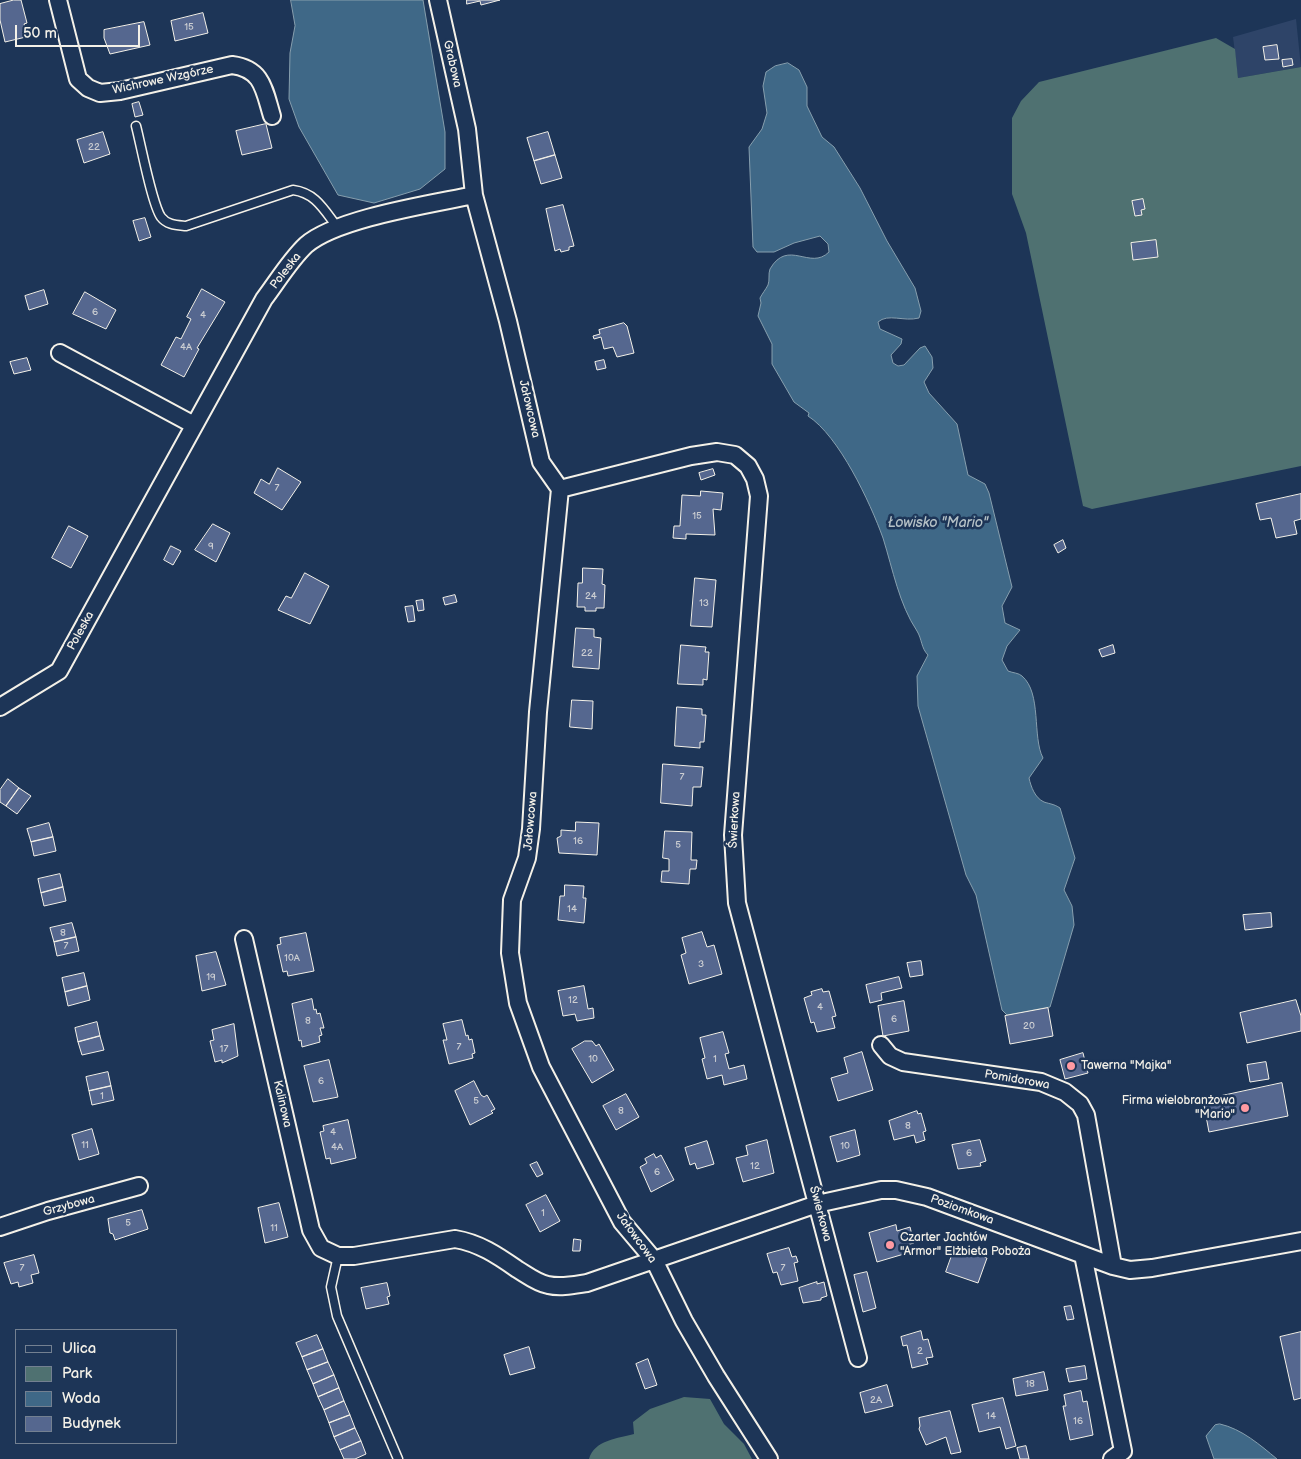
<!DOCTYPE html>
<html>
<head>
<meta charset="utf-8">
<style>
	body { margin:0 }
	#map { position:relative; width:1301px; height:1459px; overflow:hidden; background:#1d3557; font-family:"Balsamiq Sans",sans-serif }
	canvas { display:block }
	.legend { position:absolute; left:15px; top:1329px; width:162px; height:115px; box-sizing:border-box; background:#1d3557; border:1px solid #738091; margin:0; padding:6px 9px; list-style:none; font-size:15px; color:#f4f1e8 }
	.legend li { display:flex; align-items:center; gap:10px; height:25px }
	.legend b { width:25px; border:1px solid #738091 }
	.scale { position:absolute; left:15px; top:25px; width:125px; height:22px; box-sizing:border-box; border:2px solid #f4f1e8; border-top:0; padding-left:6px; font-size:15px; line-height:18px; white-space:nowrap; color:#f4f1e8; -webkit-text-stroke:4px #1d3557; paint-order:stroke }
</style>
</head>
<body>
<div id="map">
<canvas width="1301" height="1459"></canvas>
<ul class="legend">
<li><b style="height:6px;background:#1d3557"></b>Ulica</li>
<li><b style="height:14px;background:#4f7171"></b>Park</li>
<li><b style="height:14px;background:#3f6887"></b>Woda</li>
<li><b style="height:14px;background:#55678f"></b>Budynek</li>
</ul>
<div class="scale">50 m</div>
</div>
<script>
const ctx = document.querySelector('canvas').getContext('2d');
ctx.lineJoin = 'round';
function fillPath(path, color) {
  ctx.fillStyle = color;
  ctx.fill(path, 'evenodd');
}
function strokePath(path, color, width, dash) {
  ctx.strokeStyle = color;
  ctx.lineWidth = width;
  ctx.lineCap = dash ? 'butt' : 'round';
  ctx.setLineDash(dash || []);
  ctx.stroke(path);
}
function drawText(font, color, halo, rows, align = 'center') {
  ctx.font = font + ' "Balsamiq Sans",sans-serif';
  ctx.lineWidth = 5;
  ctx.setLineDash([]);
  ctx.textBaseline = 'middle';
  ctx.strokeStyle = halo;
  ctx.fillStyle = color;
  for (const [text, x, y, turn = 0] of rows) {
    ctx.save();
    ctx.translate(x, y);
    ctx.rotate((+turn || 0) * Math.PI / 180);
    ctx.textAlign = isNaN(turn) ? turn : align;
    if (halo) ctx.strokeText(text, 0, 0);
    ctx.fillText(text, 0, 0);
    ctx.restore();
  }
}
const built = new Path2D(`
	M1296,19L1301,67L1238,78L1233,37Z`);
const green = new Path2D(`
	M1216,38L1235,49L1238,78L1301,67V466L1092,509L1083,506L1026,233L1012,194V118L1021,101L1039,82Z
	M684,1397L710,1399L724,1424L744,1444L752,1459H589C594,1440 619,1438 634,1434L633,1422L650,1409Z`);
const water = new Path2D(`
	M291,0H423L445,132V169L420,189L374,203L338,195L299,127L289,99L290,53L295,26Z
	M788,63L799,70L807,87V106L822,137L834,147L860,188L887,241L915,288L921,311L919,318C904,322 888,313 878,322L880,329L902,339L901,344L891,355L893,363L898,366L904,365L920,348L925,346L932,357L933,368L924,382L929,393L957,424L968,475L985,484L989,493L1012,587L1002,606L1005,623L1020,630L1007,646L1002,660L1008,671C1013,673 1019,673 1022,676C1042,693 1032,737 1043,758L1029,778C1031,787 1035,798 1044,802C1050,804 1054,804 1060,808L1075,858L1064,890L1072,906L1074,925L1050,1007L1007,1015L1002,1010L976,895L966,875L918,706L917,676L928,655C921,648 922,639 917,631C899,604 893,570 883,538C870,502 839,436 808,416L809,413L794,402L772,364V344L758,316L761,303L760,298C762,294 766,289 768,285C770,280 768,274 770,269C788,238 810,271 829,252L828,244L820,236L794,243L774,252H757L753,247L749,147L762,129L767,113L763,86L766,72L775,66Z
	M1220,1424C1242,1429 1260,1445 1277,1459H1214L1206,1436L1215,1425Z`);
const building = new Path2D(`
	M14,0H21L27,23L24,24L25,27H28L30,36L5,42L0,20V4Z
	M467,0H500L481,5L480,1L467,4Z
	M203,13L208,33L175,41L171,21Z
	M144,22L150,45L110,54L104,38V30Z
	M1277,45L1279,59L1265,60L1263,47Z
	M1292,59L1293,65L1283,67L1282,60Z
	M139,102L143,115L135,117L132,104Z
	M266,124L272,148L242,155L236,131Z
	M103,132L110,154L84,163L77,140Z
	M548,132L555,155L534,161L527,138Z
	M555,155L562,178L541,184L534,161Z
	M1143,199L1145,209L1141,210L1142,215L1135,216L1132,201Z
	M563,205L574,246L569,247V250L561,252L560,249L555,251L546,209Z
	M145,218L151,237L139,241L133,221Z
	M1156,240L1158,257L1133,260L1131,243Z
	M202,289L225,302L197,348L199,349L184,377L161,365L176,337L181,339L191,319L187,317Z
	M44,290L48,304L29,310L25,296Z
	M85,292L116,310L106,329L73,314Z
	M624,323L627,326L634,353L617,357L613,347L604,349L601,337L594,339L593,336L600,334L599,330Z
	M27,358L31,370L14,374L10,362Z
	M604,360L606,368L597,370L595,362Z
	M278,468L301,482L282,510L254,493L261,479L269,484Z
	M713,469L715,475L701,480L699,473Z
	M701,491L723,493L721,510L713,509L715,535L686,534V539L673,538L674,526H680L682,495L700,496Z
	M1301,494V519L1294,521L1297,534L1276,538L1271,518L1260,520L1256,504Z
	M213,524L230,533L216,562L195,550Z
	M69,526L88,536L71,568L52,558Z
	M1063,540L1066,548L1058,553L1054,545Z
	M171,546L181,551L173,565L164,560Z
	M583,568L603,569L602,584L605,585L604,608H596V611H585V607H577L578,583H582Z
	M305,573L329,586L310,624L278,610L286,596L291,598Z
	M695,578L716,580L712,627L691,626Z
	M455,595L457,602L445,605L443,598Z
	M423,600L424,610L418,611L416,601Z
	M413,606L415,621L408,622L405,607Z
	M576,628L594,629V637L601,638L599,669L573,667Z
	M681,645L706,647L705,652H709L707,680L703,679V685L678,684Z
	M1113,645L1115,653L1102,657L1099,650Z
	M572,700L593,701L592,729L570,727Z
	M677,707L702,709V715H706L704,742H700V748L675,746Z
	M663,764L703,767L701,787H693L692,806L661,803Z
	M8,779L19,788L6,806L0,802V790Z
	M19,788L31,796L17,814L6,806Z
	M576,822L599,823L597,855L559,853L557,838L561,836V830L575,831Z
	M49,823L53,837L31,842L27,829Z
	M665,831L692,832L691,860H697L696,869H690L689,884L661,882L662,871H669V859L663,858Z
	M53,837L56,851L34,856L31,842Z
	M60,874L63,887L41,893L38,879Z
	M565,885L584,886L583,898H586L584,923L558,920L560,896H564Z
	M63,887L66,901L44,906L41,893Z
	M1271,913L1272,927L1245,930L1243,915Z
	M72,923L76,937L54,942L50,928Z
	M702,932L707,947L714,945L722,974L689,984L681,955L686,953L682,938Z
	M306,933L314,971L288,976L287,971L283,972L277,945L281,944L280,938Z
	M76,937L79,951L57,956L54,942Z
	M216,952L226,985L202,991L196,956Z
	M921,961L923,975L910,977L907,963Z
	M84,973L87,986L65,992L62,978Z
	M899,977L902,988L881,993L882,1000L870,1003L866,985Z
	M87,986L90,1000L68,1006L65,992Z
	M584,986L588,1009L593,1008L594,1018L577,1021L575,1014L563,1016L558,991Z
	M822,989L823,992L829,991L836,1016L832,1017L835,1028L817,1032L814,1022L811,1023L804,998L812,995L811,992Z
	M312,999L314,1010L316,1009L317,1014L320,1013L324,1028H320L322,1035L319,1036L320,1042L302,1047L301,1040L299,1041L292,1004Z
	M1296,1000L1301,1016V1031L1247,1043L1240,1013Z
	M904,1001L909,1031L883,1036L878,1006Z
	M1048,1008L1053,1036L1010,1044L1005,1016Z
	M462,1020L466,1036L468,1035L469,1040L472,1039L475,1053L472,1054L473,1058L449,1064L443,1040H447L443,1024Z
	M97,1022L100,1036L78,1042L75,1028Z
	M234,1024L238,1056L222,1063V1060L215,1062L210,1041L214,1040L212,1030Z
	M723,1032L729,1053L725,1054L729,1069L744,1065L747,1079L724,1085L722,1075L707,1079L702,1059L705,1058L700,1038Z
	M100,1036L104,1050L82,1055L78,1042Z
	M585,1041H592L596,1046L599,1044L614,1070L592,1083L572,1049Z
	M862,1052L873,1090L838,1101L831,1078L848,1073L844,1058Z
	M1083,1053L1088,1073L1065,1079L1060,1060Z
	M329,1060L338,1097L313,1102L304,1066Z
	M1266,1062L1269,1079L1250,1082L1247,1065Z
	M108,1072L111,1086L89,1091L86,1077Z
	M474,1081L481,1095L484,1097L487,1095L495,1109L491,1111L493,1113L470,1125L455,1091Z
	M1282,1083L1288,1116L1209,1132L1203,1100Z
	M111,1086L114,1100L92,1105L89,1091Z
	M626,1094L639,1117L616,1130L603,1106Z
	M917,1111L918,1114L921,1113L926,1131L923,1132L925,1140L916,1143L914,1135L894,1140L889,1121Z
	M348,1120L356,1158L331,1164L330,1158L326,1159L320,1132L324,1131L323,1126Z
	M92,1129L99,1154L79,1160L72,1135Z
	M855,1130L860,1155L837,1162L830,1137Z
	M767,1140L774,1173L743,1182L736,1158L748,1155L746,1146Z
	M980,1140L986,1161L980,1163L981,1166L958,1169L952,1145Z
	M707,1141L714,1164L697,1169L695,1163L690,1165L685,1148Z
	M654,1154L656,1158L661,1155L674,1180L651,1192L640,1167L647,1163L645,1159Z
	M537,1162L543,1174L537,1177L530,1165Z
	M546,1195L560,1221L540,1232L526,1205Z
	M279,1203L288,1237L265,1243L258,1208Z
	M142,1210L148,1229L115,1240L113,1234L110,1233L108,1219Z
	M896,1225L897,1231L910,1227L914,1243L902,1246L904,1254L877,1262L869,1233Z
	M574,1239L581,1240L580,1251H573Z
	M955,1247L964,1250L965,1248L987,1258L978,1283L946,1272Z
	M789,1248L792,1257L796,1256L798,1262L794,1263L798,1281L781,1285L777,1272L773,1273L767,1254Z
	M34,1255L39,1273L31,1275L33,1283L19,1287L18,1282L11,1284L4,1263Z
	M867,1272L876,1308L863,1312L854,1275Z
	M817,1282V1284L824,1282L827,1296L821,1298V1300L803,1303L799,1288Z
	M387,1283L390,1296L387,1297L389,1304L366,1309L361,1288Z
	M1071,1306L1074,1319L1067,1320L1064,1307Z
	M921,1331L923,1340L928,1339L933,1357L926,1358L928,1364L912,1368L907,1345L903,1346L901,1337Z
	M1301,1332V1398L1294,1400L1280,1337Z
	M317,1335L323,1349L302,1357L296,1343Z
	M529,1347L535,1368L510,1375L504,1355Z
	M323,1349L328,1362L307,1370L302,1357Z
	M648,1359L657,1385L645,1389L636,1364Z
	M328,1362L334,1375L313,1384L307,1370Z
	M1085,1366L1087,1379L1069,1382L1066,1369Z
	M1044,1372L1048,1390L1016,1396L1013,1379Z
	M334,1375L339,1388L318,1397L313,1384Z
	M887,1385L893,1406L865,1413L860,1393Z
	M339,1388L344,1401L324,1410L318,1397Z
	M1081,1391L1083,1402L1087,1401L1093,1435L1070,1440L1063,1406H1066L1064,1395Z
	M1003,1398L1016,1446L1006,1449L1000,1427L979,1432L972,1405Z
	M344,1401L350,1415L329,1423L324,1410Z
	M950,1411L961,1452L951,1454L946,1437L926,1445L919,1429L920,1426L919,1418Z
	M350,1415L355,1428L334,1437L329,1423Z
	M355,1428L361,1441L340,1450L334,1437Z
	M361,1441L366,1454L355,1459H344L340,1450Z
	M1026,1446L1029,1459H1020L1017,1448Z`);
const lane = new Path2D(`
	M136,126C141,145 152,204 161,217C167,225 177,225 186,226L293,190C316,193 324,210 338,228
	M338,1256L331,1287L337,1316L398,1459`);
const street = new Path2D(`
	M58,0L78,79L88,88L100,93L120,91L232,65C263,69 264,90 272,116
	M438,0L467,129L474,195L508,321L541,462L560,489L538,712L531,829L527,858L512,900L510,953L518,1003L541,1067L622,1222L654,1260L684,1321L716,1376L769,1459
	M60,353L194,425
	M560,489L691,456L717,452L735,455L748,466L755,479L759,496L733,835L737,903L858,1358
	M0,707L59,671L264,299C277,282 290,260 306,245C337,218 432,204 474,195
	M244,939L311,1230L321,1248L338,1256H354L455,1239C479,1243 497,1255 517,1269C527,1275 537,1283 548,1285C561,1288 574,1285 587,1283L817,1204L881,1190H896L927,1197L1113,1266L1130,1270L1152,1268L1301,1241
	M881,1045L890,1056L903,1062L1041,1082L1065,1092L1080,1104L1086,1115L1113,1266
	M0,1227L48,1211L139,1186
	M1083,1255L1123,1451L1112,1459`);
const markers = [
	[1071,1066,5,"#ff9aa2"],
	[1245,1108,5,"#ff9aa2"],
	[890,1245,5,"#ff9aa2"]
];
const numberNames = [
	["15",189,27],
	["22",94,147],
	["6",95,312],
	["4",203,315],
	["4A",186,347],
	["7",277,488],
	["15",697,516],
	["9",211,546],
	["24",591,596],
	["13",704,603],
	["22",587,653],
	["7",682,777],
	["16",578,841],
	["5",678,845],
	["14",572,909],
	["8",63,933],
	["7",66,946],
	["10A",292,958],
	["3",701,964],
	["19",211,977],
	["12",573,1000],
	["4",820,1007],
	["6",894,1019],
	["8",308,1021],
	["20",1029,1026],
	["7",459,1047],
	["17",224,1049],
	["10",593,1059],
	["1",715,1059],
	["6",321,1081],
	["1",102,1096],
	["5",476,1101],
	["8",621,1111],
	["8",908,1126],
	["4",333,1132],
	["11",85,1145],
	["10",845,1146],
	["4A",337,1147],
	["6",969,1153],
	["12",755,1166],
	["6",657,1172],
	["1",543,1213],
	["5",128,1223],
	["11",274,1228],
	["7",22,1268],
	["7",783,1268],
	["2",920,1351],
	["18",1030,1384],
	["2A",876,1400],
	["14",991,1416],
	["16",1078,1421]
];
const streetNames = [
	["Grabowa",452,64,77],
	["Wichrowe Wzgórze",163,80,-12],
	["Poleska",286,271,-52],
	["Jałowcowa",529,409,77],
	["Poleska",81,631,-61],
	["Świerkowa",735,820,-87],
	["Jałowcowa",531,821,-85],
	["Pomidorowa",1017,1080,10],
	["Kalinowa",282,1104,77],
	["Grzybowa",69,1206,-15],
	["Poziomkowa",962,1210,20],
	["Świerkowa",820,1214,75],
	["Jałowcowa",636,1238,54]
];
const poiNames = [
	["Tawerna \"Majka\"",1081,1066],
	["Firma wielobranżowa",1235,1101,"right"],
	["\"Mario\"",1235,1115,"right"],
	["Czarter Jachtów",900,1238],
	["\"Armor\" Elżbieta Poboża",900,1252]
];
const waterNames = [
	["Łowisko \"Mario\"",938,523]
];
fillPath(built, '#2e4468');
fillPath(green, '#4f7171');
fillPath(water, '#3f6887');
strokePath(water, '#879fae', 1);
fillPath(building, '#55678f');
strokePath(building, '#f4f1e8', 1);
strokePath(lane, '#f4f1e8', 11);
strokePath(street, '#f4f1e8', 20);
strokePath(lane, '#1d3557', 8);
strokePath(street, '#1d3557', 16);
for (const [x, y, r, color] of markers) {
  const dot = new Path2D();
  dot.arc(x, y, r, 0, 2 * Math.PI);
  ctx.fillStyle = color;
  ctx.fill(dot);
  strokePath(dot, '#1d3557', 2);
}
drawText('10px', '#ccced2', null, numberNames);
drawText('12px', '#f4f1e8', '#1d3557', streetNames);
drawText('12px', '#f4f1e8', '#1d3557', poiNames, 'left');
drawText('italic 14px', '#b5c1c6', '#1d3557', waterNames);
</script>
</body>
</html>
